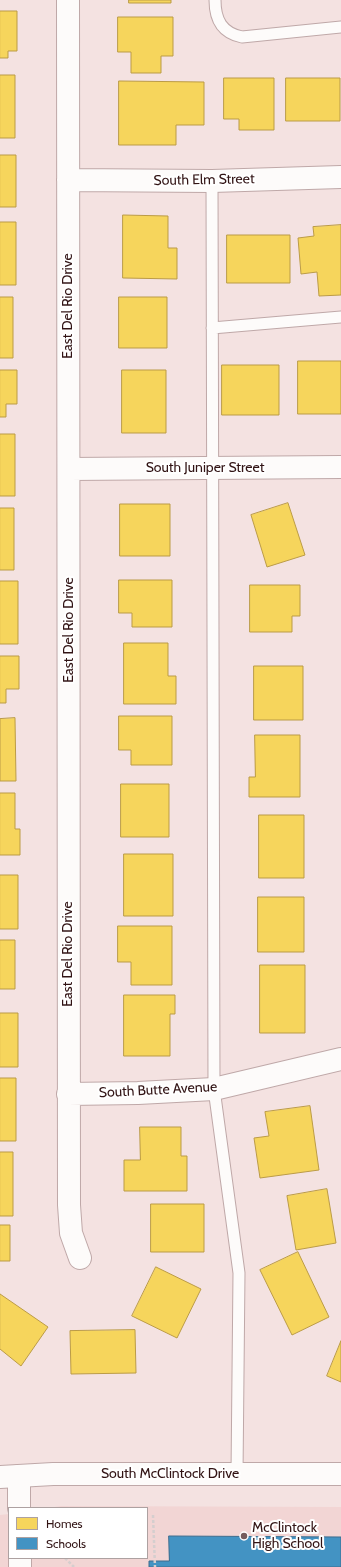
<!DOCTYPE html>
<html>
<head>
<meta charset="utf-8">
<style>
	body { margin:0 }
	#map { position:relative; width:341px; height:1567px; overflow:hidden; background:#f4e2e1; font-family:Cabin,sans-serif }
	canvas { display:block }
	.legend { position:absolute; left:8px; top:1507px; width:140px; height:52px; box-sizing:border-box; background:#fff; border:1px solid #ada1a1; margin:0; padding:5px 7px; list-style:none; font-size:12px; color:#311314 }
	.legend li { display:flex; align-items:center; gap:8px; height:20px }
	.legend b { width:20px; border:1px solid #ada1a1 }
</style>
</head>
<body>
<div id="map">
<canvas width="341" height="1567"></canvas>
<ul class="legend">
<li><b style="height:11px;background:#f6d55c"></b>Homes</li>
<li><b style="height:11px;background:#4393c3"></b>Schools</li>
</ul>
</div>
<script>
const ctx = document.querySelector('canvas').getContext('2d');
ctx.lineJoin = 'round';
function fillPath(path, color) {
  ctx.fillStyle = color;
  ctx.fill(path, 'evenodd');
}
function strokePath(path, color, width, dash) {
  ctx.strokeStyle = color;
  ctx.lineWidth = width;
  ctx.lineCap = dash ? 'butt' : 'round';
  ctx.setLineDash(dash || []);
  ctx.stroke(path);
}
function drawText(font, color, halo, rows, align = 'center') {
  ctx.font = font + ' Cabin,sans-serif';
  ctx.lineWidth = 4;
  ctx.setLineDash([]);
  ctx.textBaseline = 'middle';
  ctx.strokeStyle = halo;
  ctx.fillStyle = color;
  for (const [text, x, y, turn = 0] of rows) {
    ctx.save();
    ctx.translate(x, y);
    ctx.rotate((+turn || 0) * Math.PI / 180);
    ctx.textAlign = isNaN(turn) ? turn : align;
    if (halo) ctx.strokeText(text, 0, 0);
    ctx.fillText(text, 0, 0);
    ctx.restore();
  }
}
const built = new Path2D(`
	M61,1506L341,1507V1567H0V1515L9,1514V1558H147V1508H48Z`);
const homes = new Path2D(`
	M129,0H171V3H129Z
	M0,11H17V51H8V58H0Z
	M118,17H173V56H161V73H131V52H118Z
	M0,75H15V138H0Z
	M224,78H274V130H239V119H224Z
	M286,78H340V121H286Z
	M119,81L204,82V125H176V145H119Z
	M0,155H16V207H0Z
	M123,215L168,216V248H177V279L123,278Z
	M0,222H16V285H0Z
	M341,225V295L319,296L317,272L301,274L298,238L314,236L313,227Z
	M227,235H290V283H227Z
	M0,297H13V358H0Z
	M119,297H167V348H119Z
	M298,361H341V414H298Z
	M222,365H279V415H222Z
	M0,370H17V404H6V417H0Z
	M122,370H166V433H122Z
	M0,434H15V496H0Z
	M288,503L305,555L267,567L251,515Z
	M120,504H170V556H120Z
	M0,508H14V570H0Z
	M119,580H172V627H132V613H119Z
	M0,581H18V644H0Z
	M250,585H300V616H292V632H250Z
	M124,643H168V676H176V704H124Z
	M0,656H19V689H6V703H0Z
	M254,666H303V720H254Z
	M119,716H172V765H131V750H119Z
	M15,718L16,781H0V719Z
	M255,735H300V797H249V777H255Z
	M121,784H169V837H121Z
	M0,793H15V829H20V855H0Z
	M259,815H304V878H259Z
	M124,854H173V916H124Z
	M0,875H18V929H0Z
	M258,897H304V952H258Z
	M118,926H172V985H131V962H118Z
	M0,940H15V989H0Z
	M260,965H305V1033H260Z
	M124,995H175V1014H170V1056H124Z
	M0,1013H18V1067H0Z
	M0,1078H16V1141H0Z
	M310,1106L319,1170L260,1178L254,1138L269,1136L265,1112Z
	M140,1127H181V1156H187V1191H124V1160H140Z
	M0,1152H13V1216H0Z
	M327,1189L336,1243L296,1250L287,1196Z
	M151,1204H204V1252H151Z
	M0,1225H10V1261H0Z
	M298,1252L329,1317L292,1335L260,1270Z
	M156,1267L201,1289L177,1338L132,1316Z
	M0,1294L48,1327L21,1366L0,1349Z
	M135,1330L136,1373L71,1374L70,1331Z
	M341,1341V1382L327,1376Z`);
const schools = new Path2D(`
	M169,1536L341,1537V1567H149V1561H169Z`);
const path = new Path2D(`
	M153,1515L155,1567
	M65,1558L74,1567`);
const service = new Path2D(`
	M215,0C215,20 222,33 242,37L341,27
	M212,181L214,1089L239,1273L237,1474
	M212,328L341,317`);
const minor = new Path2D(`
	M68,0L69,1205L71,1233L80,1258
	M68,180L212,181L341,177
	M69,469L341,467
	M68,1094L138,1093L214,1089L341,1059
	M19,1476V1508
	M20,1567V1558`);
const secondary = new Path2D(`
	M0,1477L53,1474H341`);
const markers = [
	[244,1536,4,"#755b5c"]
];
const streetNames = [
	["South Elm Street",204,180,-1],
	["East Del Rio Drive",68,306,-90],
	["South Juniper Street",205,468],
	["East Del Rio Drive",69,630,-90],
	["East Del Rio Drive",68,954,-90],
	["South Butte Avenue",158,1090,-3],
	["South McClintock Drive",170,1474]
];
const poiNames = [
	["McClintock",252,1528],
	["High School",252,1544]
];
fillPath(built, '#f2d5d4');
fillPath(homes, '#f6d55c');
strokePath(homes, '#bb9b46', 1);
fillPath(schools, '#4393c3');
strokePath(schools, '#3e6d8e', 1);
strokePath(service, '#bfa8a8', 13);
strokePath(minor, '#bfa8a8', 24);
strokePath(secondary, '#bfa8a8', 24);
strokePath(path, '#d5cece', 2.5, [3, 2]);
strokePath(service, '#fdfbfa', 11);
strokePath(minor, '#fdfbfa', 22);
strokePath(secondary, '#fdfbfa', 22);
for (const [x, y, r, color] of markers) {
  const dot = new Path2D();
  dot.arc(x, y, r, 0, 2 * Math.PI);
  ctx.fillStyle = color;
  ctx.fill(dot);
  strokePath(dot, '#fff', 1.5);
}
drawText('14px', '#311314', '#fff', streetNames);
drawText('14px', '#311314', '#fff', poiNames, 'left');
</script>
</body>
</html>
